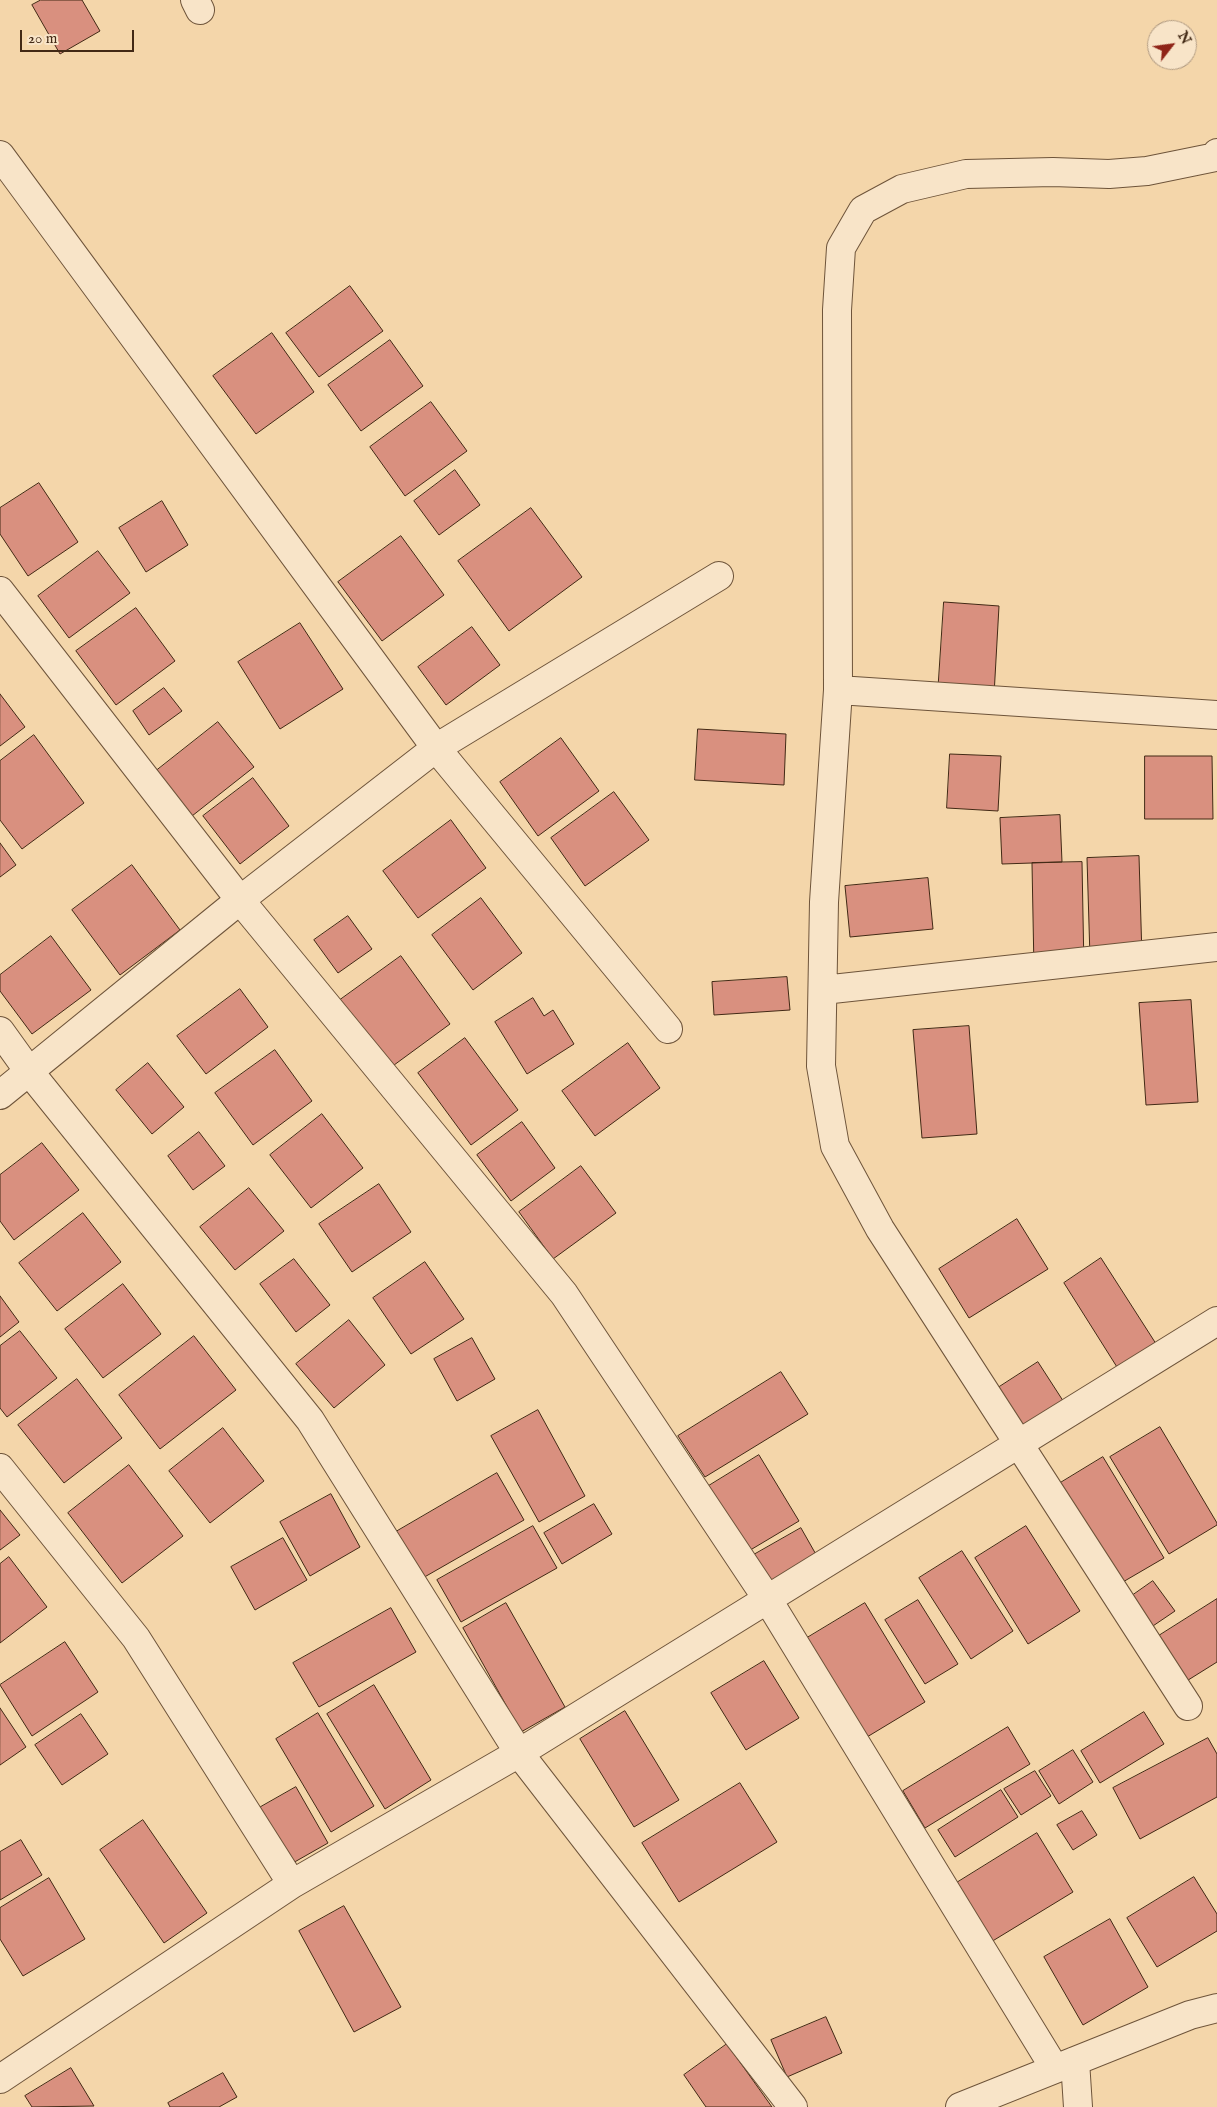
<!DOCTYPE html>
<html>
<head>
<meta charset="utf-8">
<style>
	body { margin:0 }
	#map { position:relative; width:1217px; height:2107px; overflow:hidden; background:#f4d6aa; font-family:"IM FELL English",serif }
	canvas { display:block }
	.north { position:absolute; left:1147px; top:20px; width:50px; height:50px; box-sizing:border-box; background:#f8e4c8; border:1px solid #af9980; border-radius:50%; rotate:60deg; font-size:14px; font-weight:700; line-height:20px; text-align:center; color:#422915 }
	.north::after { content:''; display:block; margin:auto; width:18px; height:22px; background:#8f2418; clip-path:polygon(50% 0,100% 100%,50% 72%,0 100%) }
	.scale { position:absolute; left:20px; top:30px; width:114px; height:22px; box-sizing:border-box; border:2px solid #422915; border-top:0; padding-left:6px; font-size:15px; line-height:18px; white-space:nowrap; color:#422915; -webkit-text-stroke:4px #f8e4c8; paint-order:stroke }
</style>
</head>
<body>
<div id="map">
<canvas width="1217" height="2107"></canvas>
<div class="north">N</div>
<div class="scale">20 m</div>
</div>
<script>
const ctx = document.querySelector('canvas').getContext('2d');
ctx.lineJoin = 'round';
function fillPath(path, color) {
  ctx.fillStyle = color;
  ctx.fill(path, 'evenodd');
}
function strokePath(path, color, width, dash) {
  ctx.strokeStyle = color;
  ctx.lineWidth = width;
  ctx.lineCap = dash ? 'butt' : 'round';
  ctx.setLineDash(dash || []);
  ctx.stroke(path);
}
const building = new Path2D(`
	M41,0H82L100,31L60,54L32,5Z
	M350,286L383,331L319,377L286,333Z
	M272,333L314,392L256,434L213,376Z
	M390,340L423,386L361,431L328,385Z
	M431,402L467,451L405,496L370,447Z
	M455,470L480,505L439,535L414,501Z
	M39,483L78,542L28,576L0,534V508Z
	M162,501L188,545L146,572L119,528Z
	M531,508L582,577L509,631L458,561Z
	M401,536L444,595L382,641L338,582Z
	M98,551L130,593L69,638L38,596Z
	M944,602L999,606L993,713L937,709Z
	M136,608L175,661L116,705L76,651Z
	M300,623L343,689L280,729L238,662Z
	M472,627L500,665L446,705L418,667Z
	M164,688L182,711L149,735L133,711Z
	M0,694L25,727L0,746Z
	M218,722L254,767L192,816L156,771Z
	M698,729L786,734L784,785L695,780Z
	M34,735L84,803L22,849L0,820V761Z
	M561,738L599,791L538,836L500,782Z
	M950,754L1001,756L998,811L947,808Z
	M1145,756H1212L1213,819H1145Z
	M253,778L289,826L240,864L203,816Z
	M614,792L649,840L585,886L551,838Z
	M1060,815L1062,862L1002,864L1000,818Z
	M451,820L486,868L418,918L383,871Z
	M0,843L16,865L0,877Z
	M1139,856L1142,957L1090,958L1087,858Z
	M1082,862L1084,969L1034,970L1032,863Z
	M132,865L180,930L120,975L72,910Z
	M928,878L933,929L850,937L845,886Z
	M481,898L522,953L473,990L432,935Z
	M348,916L372,949L338,973L314,940Z
	M51,936L91,990L32,1034L0,991V975Z
	M401,956L450,1024L390,1068L340,1000Z
	M787,977L790,1010L714,1015L712,982Z
	M240,989L268,1027L206,1074L177,1036Z
	M533,998L544,1016L553,1010L574,1044L527,1074L495,1022Z
	M1191,1000L1198,1102L1146,1105L1139,1003Z
	M969,1026L977,1134L922,1138L913,1030Z
	M465,1038L518,1110L471,1145L418,1073Z
	M628,1043L660,1088L595,1136L562,1091Z
	M275,1050L312,1101L253,1145L215,1093Z
	M148,1063L184,1107L152,1134L116,1090Z
	M322,1114L363,1168L311,1208L270,1155Z
	M522,1122L555,1168L511,1201L477,1155Z
	M199,1132L225,1166L193,1190L168,1156Z
	M42,1143L79,1190L14,1240L0,1221V1175Z
	M581,1166L616,1213L553,1259L519,1212Z
	M379,1184L411,1232L352,1272L319,1224Z
	M249,1188L284,1231L235,1270L200,1227Z
	M83,1213L121,1262L57,1311L19,1263Z
	M1017,1219L1048,1269L969,1318L939,1269Z
	M1101,1258L1160,1350L1122,1375L1064,1283Z
	M294,1259L330,1305L296,1332L260,1284Z
	M425,1262L464,1319L411,1354L373,1298Z
	M123,1284L161,1334L103,1378L65,1329Z
	M0,1296L19,1322L0,1337Z
	M349,1320L385,1365L334,1408L296,1364Z
	M20,1331L57,1378L7,1417L0,1408V1346Z
	M194,1336L236,1390L160,1449L119,1395Z
	M472,1338L495,1379L457,1401L434,1359Z
	M1038,1362L1069,1410L1022,1441L990,1393Z
	M781,1372L808,1414L705,1477L678,1436Z
	M77,1379L122,1438L64,1483L18,1425Z
	M538,1410L585,1496L539,1522L491,1436Z
	M1160,1427L1217,1523V1525L1169,1554L1110,1457Z
	M223,1428L264,1481L210,1523L169,1471Z
	M759,1455L799,1521L747,1552L707,1487Z
	M1103,1457L1164,1558L1116,1586L1057,1485Z
	M129,1465L183,1536L122,1583L68,1513Z
	M497,1473L524,1520L421,1579L394,1533Z
	M331,1494L360,1547L310,1576L280,1522Z
	M594,1504L612,1534L562,1564L544,1533Z
	M0,1510L20,1535L0,1550Z
	M533,1526L557,1568L461,1622L437,1580Z
	M1026,1526L1080,1611L1028,1644L975,1558Z
	M801,1528L822,1565L771,1595L750,1557Z
	M283,1538L307,1580L255,1610L231,1567Z
	M962,1551L1013,1631L971,1659L919,1578Z
	M9,1557L47,1607L0,1643V1564Z
	M1153,1581L1175,1611L1147,1630L1126,1600Z
	M1217,1599V1662L1185,1682L1157,1637Z
	M918,1600L958,1664L925,1684L885,1620Z
	M506,1603L565,1707L521,1732L463,1628Z
	M865,1603L925,1702L862,1740L802,1641Z
	M391,1608L416,1652L319,1707L293,1663Z
	M65,1642L98,1692L32,1736L0,1685Z
	M764,1661L799,1718L746,1750L711,1693Z
	M374,1685L431,1780L385,1809L327,1714Z
	M0,1708L26,1747L0,1765Z
	M625,1711L679,1800L634,1827L580,1739Z
	M1144,1712L1164,1744L1100,1783L1081,1751Z
	M318,1713L374,1806L331,1832L276,1739Z
	M81,1714L108,1754L62,1785L35,1745Z
	M1008,1727L1030,1764L925,1828L903,1791Z
	M1208,1738L1217,1754V1797L1140,1839L1113,1788Z
	M1073,1750L1093,1782L1059,1804L1039,1771Z
	M1035,1771L1051,1796L1021,1815L1004,1789Z
	M740,1783L777,1842L679,1902L642,1843Z
	M296,1787L328,1843L284,1868L252,1812Z
	M1001,1790L1018,1817L955,1857L938,1830Z
	M1082,1811L1097,1835L1073,1850L1057,1825Z
	M143,1820L207,1913L164,1943L100,1850Z
	M1037,1833L1073,1892L986,1945L950,1887Z
	M21,1840L42,1875L0,1900V1852Z
	M1194,1877L1217,1914V1931L1157,1967L1127,1918Z
	M49,1878L85,1939L23,1976L0,1939V1908Z
	M344,1906L401,2007L354,2032L299,1931Z
	M1110,1919L1148,1987L1083,2025L1044,1957Z
	M826,2017L842,2053L787,2077L771,2040Z
	M727,2044L772,2107H706L684,2075Z
	M71,2068L94,2106L32,2107L25,2096Z
	M223,2073L237,2097L219,2107H170L168,2103Z`);
const minor = new Path2D(`
	M195,0L200,10
	M0,155L436,748L668,1029
	M0,591L240,900L564,1294L768,1600L1055,2069
	M838,690L1217,715
	M823,990L1217,947
	M0,1031L28,1070L310,1420L519,1753L793,2107
	M0,1095L240,900L436,748L719,576
	M0,1468L136,1638L292,1884
	M1188,1706L880,1229L835,1146L821,1066L824,902L838,690L837,310L841,248L863,210L902,189L966,174L1053,172L1109,174L1147,171L1216,157L1217,153
	M1075,2061L1078,2107
	M0,2079L292,1884L519,1753L1217,1321
	M960,2107L1190,2015L1217,2008`);
fillPath(building, '#d9907f');
strokePath(building, '#422915', 1);
strokePath(minor, '#6e543a', 30);
strokePath(minor, '#f8e4c8', 28);
</script>
</body>
</html>
